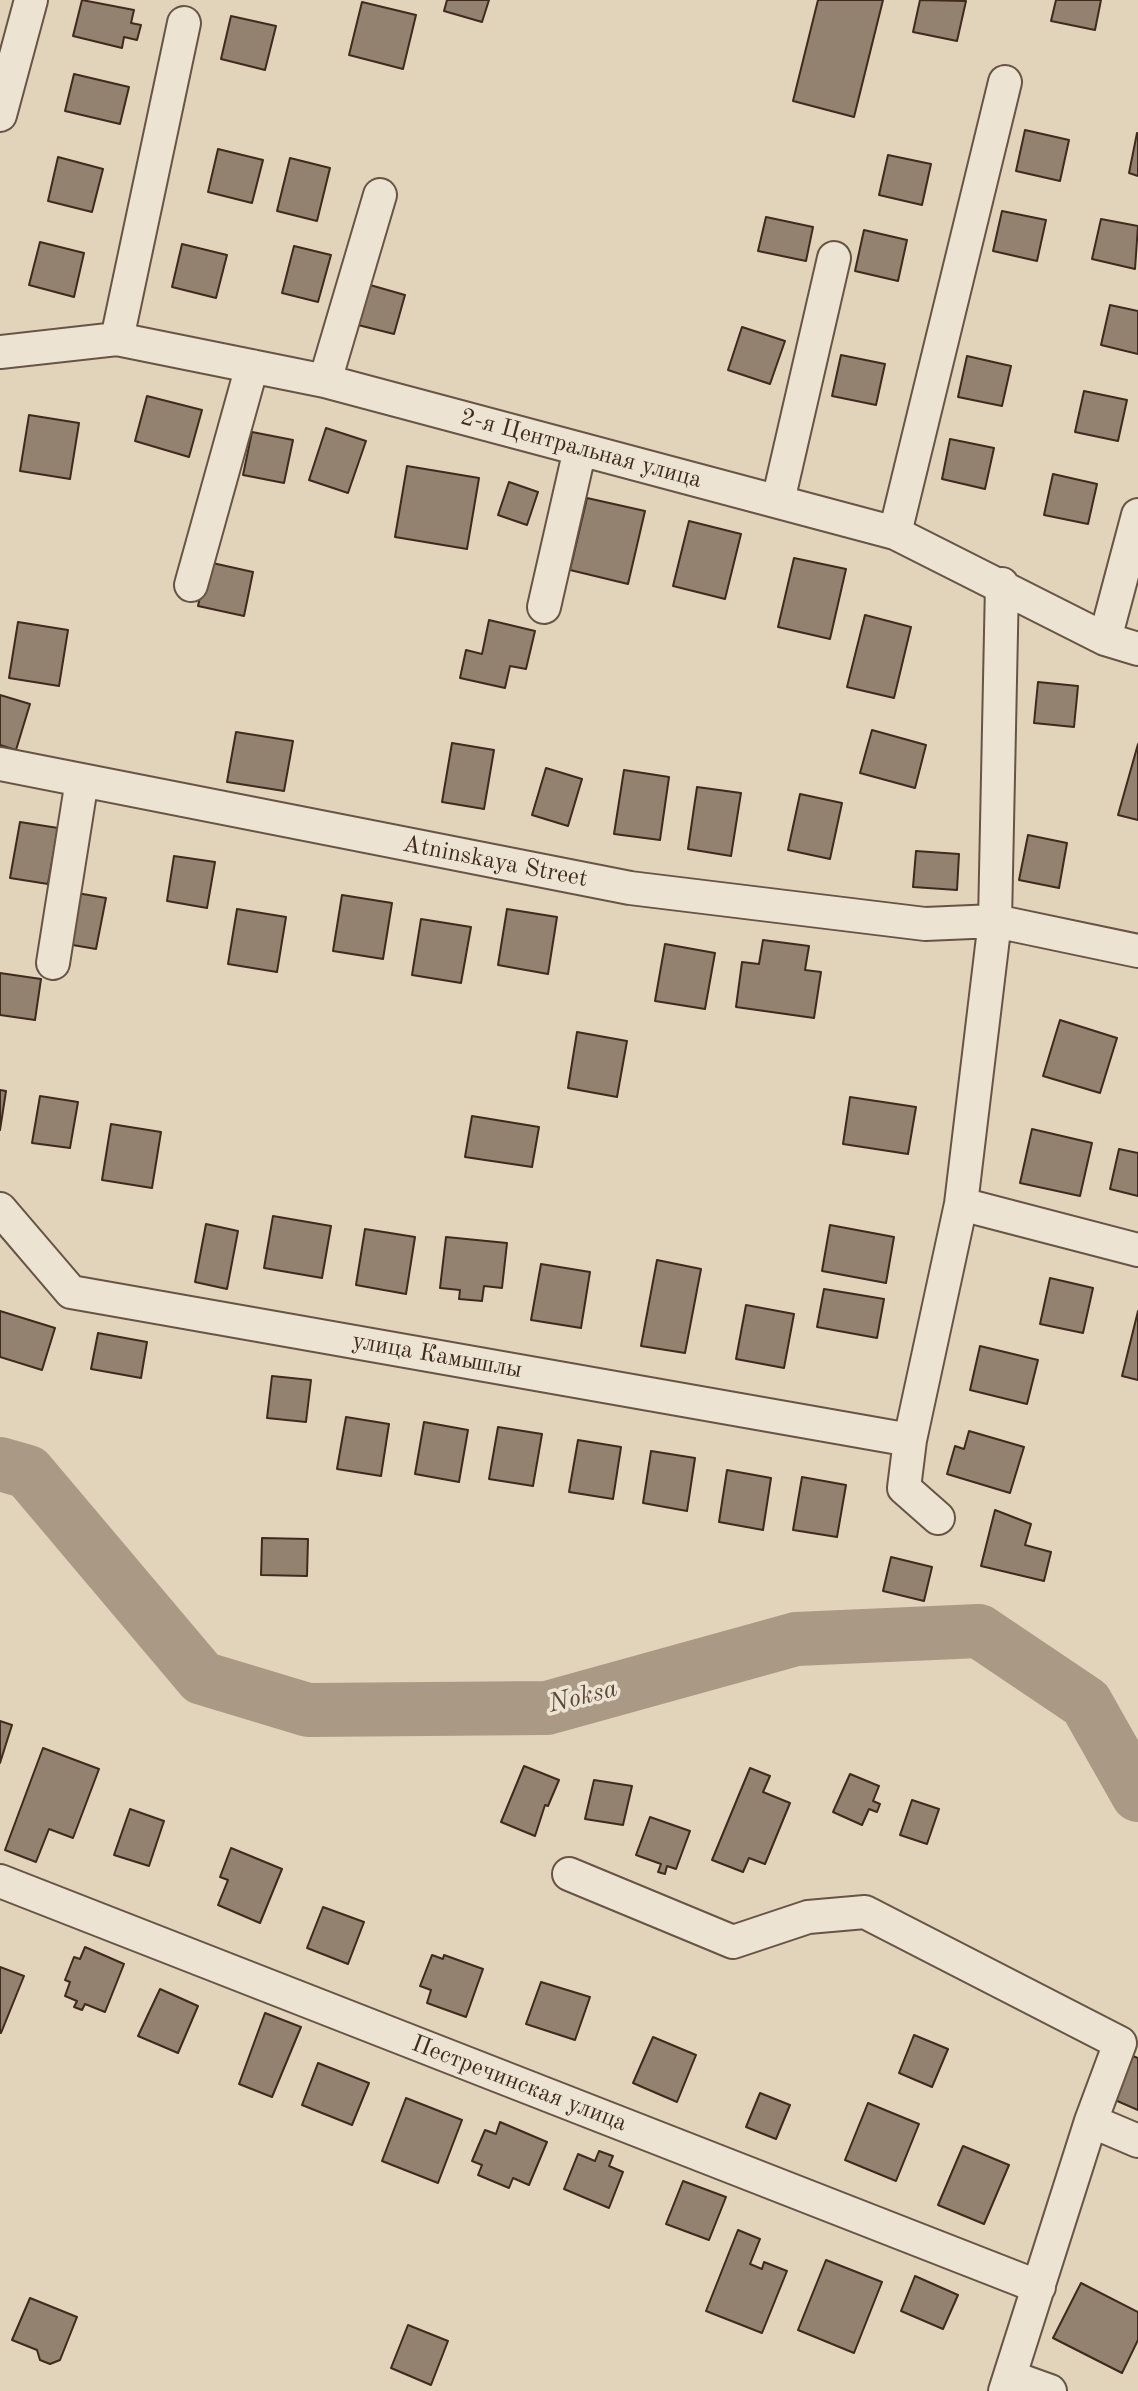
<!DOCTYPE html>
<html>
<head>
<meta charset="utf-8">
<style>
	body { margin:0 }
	canvas { display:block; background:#e1d4bb }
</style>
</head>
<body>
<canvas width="1138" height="2391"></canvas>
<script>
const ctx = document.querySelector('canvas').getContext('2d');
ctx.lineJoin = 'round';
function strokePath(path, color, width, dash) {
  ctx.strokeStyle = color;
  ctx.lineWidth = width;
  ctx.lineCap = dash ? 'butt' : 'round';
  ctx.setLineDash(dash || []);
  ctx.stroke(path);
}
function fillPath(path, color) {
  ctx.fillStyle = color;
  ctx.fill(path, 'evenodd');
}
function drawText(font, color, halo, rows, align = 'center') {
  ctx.font = font + ' "Old Standard TT",serif';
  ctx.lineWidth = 7;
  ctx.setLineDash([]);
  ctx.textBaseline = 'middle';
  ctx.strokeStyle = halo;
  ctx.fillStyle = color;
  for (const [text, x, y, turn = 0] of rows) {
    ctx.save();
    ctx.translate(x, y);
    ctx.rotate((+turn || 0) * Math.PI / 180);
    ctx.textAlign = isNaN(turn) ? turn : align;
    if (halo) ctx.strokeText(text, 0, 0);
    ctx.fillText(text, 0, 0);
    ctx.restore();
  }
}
const river = new Path2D(`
	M0,1464L28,1472L202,1678L308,1710L547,1708L796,1639L979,1631L1086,1703L1138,1795`);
const building = new Path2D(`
	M82,0L134,10L131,23L141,25L137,40L124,37L122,48L73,36Z
	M447,0H489L482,22L444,11Z
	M818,0H883L854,117L793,101Z
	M920,0L966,1L957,41L913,32Z
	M1056,0H1101L1095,30L1051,21Z
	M362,2L416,15L403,69L349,55Z
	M231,16L276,26L265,70L221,59Z
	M74,74L129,87L120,124L65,111Z
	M1025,130L1069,140L1060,181L1016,171Z
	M1137,133H1138V176L1129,173Z
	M218,149L263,160L252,203L208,192Z
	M888,155L931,164L922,205L879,195Z
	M58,157L103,169L92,212L48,201Z
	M290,158L330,168L317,221L277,211Z
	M1002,211L1046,220L1037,261L993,251Z
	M766,217L813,227L806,261L758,251Z
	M1101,219L1138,226L1135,269L1092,259Z
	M864,230L907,240L898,281L855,271Z
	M40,242L84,253L74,297L29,285Z
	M182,244L227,255L216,298L172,287Z
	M294,246L331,255L318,302L282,293Z
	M370,285L405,295L394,334L358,325Z
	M1110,305L1138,311V354L1101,345Z
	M742,327L785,341L770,384L728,370Z
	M841,355L885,364L876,405L832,396Z
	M967,356L1011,366L1002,406L958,397Z
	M1084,391L1127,400L1118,441L1075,432Z
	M147,396L202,410L189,457L135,441Z
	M29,415L79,423L70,479L20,471Z
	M326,428L366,441L348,493L309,480Z
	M252,432L293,440L284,483L243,475Z
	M950,439L994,448L985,489L942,479Z
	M407,466L479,478L467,549L395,537Z
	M1053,474L1097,484L1088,524L1044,515Z
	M509,482L538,492L527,525L498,515Z
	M587,498L645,511L628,584L570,570Z
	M689,521L741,534L725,599L673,586Z
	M794,558L846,569L830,639L778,627Z
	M208,562L253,572L244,616L198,606Z
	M865,615L911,627L894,698L847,687Z
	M489,620L535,631L526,669L510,666L505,688L460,678L466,650L482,654Z
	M18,622L68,630L59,686L9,678Z
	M1038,682L1078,686L1074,727L1034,723Z
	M0,695L30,704L16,750L0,745Z
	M872,730L926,745L915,788L860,773Z
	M236,732L293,741L284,791L227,782Z
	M452,743L494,750L484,809L442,802Z
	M1138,744V820L1118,815Z
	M546,768L582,779L568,826L532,815Z
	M624,770L669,777L660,840L614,834Z
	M697,787L741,793L731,856L688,849Z
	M800,794L842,803L830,859L788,850Z
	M20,822L58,828L48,884L10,878Z
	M1028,835L1067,843L1059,888L1019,880Z
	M916,851L959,854L957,890L913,887Z
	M174,856L215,862L207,908L167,901Z
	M77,893L106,898L96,949L67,944Z
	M342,895L392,903L383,959L333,951Z
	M237,909L286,917L277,972L228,964Z
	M507,909L557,917L548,974L498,965Z
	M421,919L471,927L461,983L412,975Z
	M763,940L809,946L805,970L821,972L814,1018L736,1007L742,962L759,964Z
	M665,944L715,953L705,1009L655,1001Z
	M0,973L41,979L35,1020L0,1015Z
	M1060,1020L1117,1038L1100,1093L1043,1076Z
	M577,1032L627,1041L617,1097L568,1088Z
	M0,1090L6,1091L0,1130Z
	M40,1096L78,1102L70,1148L32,1143Z
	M850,1097L916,1107L908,1154L843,1144Z
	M472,1116L539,1127L532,1167L465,1157Z
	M111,1124L161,1132L152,1188L102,1180Z
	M1032,1129L1092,1143L1080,1196L1020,1183Z
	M1119,1149L1138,1153V1196L1110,1189Z
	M273,1216L331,1226L322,1278L264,1268Z
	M206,1224L238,1231L227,1289L195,1282Z
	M830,1225L894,1237L886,1283L822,1271Z
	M365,1229L415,1237L406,1294L356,1285Z
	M446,1237L507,1243L502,1288L484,1286L482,1301L459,1299L460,1290L440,1288Z
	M657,1260L701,1269L685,1353L641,1346Z
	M541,1264L590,1272L581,1328L531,1320Z
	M1050,1278L1093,1288L1083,1333L1040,1324Z
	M824,1289L884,1299L877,1338L817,1327Z
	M746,1305L794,1314L784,1368L736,1359Z
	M0,1311L55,1328L42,1370L0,1357Z
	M1138,1311V1380L1122,1376Z
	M98,1333L147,1342L141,1378L91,1369Z
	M980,1346L1038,1360L1027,1404L970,1390Z
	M272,1376L311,1380L306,1422L267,1418Z
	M346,1417L389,1424L381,1476L337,1469Z
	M424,1422L468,1430L459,1482L415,1474Z
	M498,1427L542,1434L533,1486L489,1479Z
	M969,1431L1024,1447L1010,1493L947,1474L955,1446L964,1449Z
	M578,1440L621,1447L613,1499L569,1492Z
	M651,1451L695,1458L687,1511L643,1503Z
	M727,1470L771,1478L763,1530L719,1522Z
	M802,1477L846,1485L837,1537L793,1530Z
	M995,1510L1031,1524L1025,1545L1051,1552L1044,1581L981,1566Z
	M262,1538L308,1539L307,1576L261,1575Z
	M891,1557L932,1567L924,1601L883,1591Z
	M0,1721L12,1725L0,1763Z
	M43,1748L99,1769L73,1838L49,1829L36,1862L5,1850Z
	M524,1766L559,1780L548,1806L545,1805L535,1836L501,1822Z
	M750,1768L770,1776L763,1792L790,1803L765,1864L749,1858L743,1872L712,1860Z
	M850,1774L879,1786L873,1801L880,1804L877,1812L869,1809L862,1825L833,1812Z
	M594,1780L632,1786L623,1825L585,1819Z
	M912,1800L939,1809L927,1844L900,1835Z
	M130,1809L164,1821L149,1866L114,1855Z
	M650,1817L690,1831L676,1869L667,1866L665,1874L658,1872L661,1864L636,1855Z
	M231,1848L282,1869L260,1923L218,1905L228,1880L220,1877Z
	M323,1907L364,1922L348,1964L307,1948Z
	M85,1947L124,1964L105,2012L85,2004L82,2010L74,2007L77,2001L65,1996L70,1982L65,1980L74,1957L80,1959Z
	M432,1955L443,1959L444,1955L483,1969L466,2017L427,2003L431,1990L420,1986Z
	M0,1967L24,1976L1,2033H0Z
	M541,1982L590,1997L575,2040L526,2024Z
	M160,1989L198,2006L178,2053L138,2036Z
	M265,2013L301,2027L272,2097L239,2084Z
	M914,2035L948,2049L932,2087L899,2073Z
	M653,2037L696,2055L677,2102L633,2083Z
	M1133,2056L1138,2058V2110L1115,2100Z
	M318,2063L369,2083L352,2125L302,2105Z
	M760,2093L790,2105L776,2139L746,2127Z
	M406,2098L462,2120L438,2183L382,2161Z
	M868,2103L919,2124L896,2181L845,2160Z
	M500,2122L547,2142L529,2185L513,2178L509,2188L478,2175L482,2165L472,2161L485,2130L496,2134Z
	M963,2146L1009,2165L984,2224L938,2205Z
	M599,2151L613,2156L609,2166L623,2172L609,2208L564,2189L578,2154L595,2161Z
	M683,2181L726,2197L709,2240L666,2224Z
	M738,2230L760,2239L750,2264L762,2269L764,2262L787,2271L762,2333L706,2311Z
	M826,2260L882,2282L854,2353L798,2330Z
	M915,2276L958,2295L943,2329L901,2311Z
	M1081,2283L1138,2312V2340L1122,2373L1053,2338Z
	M30,2298L77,2317L60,2360L50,2364L40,2360L37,2350L12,2340Z
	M408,2325L448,2341L431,2385L391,2368Z`);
const minor = new Path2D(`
	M0,115L31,0
	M117,339L184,23
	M0,352L117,339L325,381L895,533L1105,639L1138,649
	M325,381L380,195
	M778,501L834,258
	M895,533L1005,82
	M191,585L252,366
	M544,607L580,449
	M1105,639L1138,515
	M0,764L630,888L925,924L995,921L1138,951
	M53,963L82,780
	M961,1204L1138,1250
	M0,1209L71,1292L910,1440
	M938,1518L904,1488L910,1440L961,1204L995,921L1002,584
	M569,1874L733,1942L808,1917L865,1912L1120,2043L1091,2121L1005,2391
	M0,1881L1039,2287
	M1091,2121L1138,2141
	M1011,2377L1050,2391`);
const streetNames = [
	["2-я Центральная улица",581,449,15],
	["Atninskaya Street",495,862,11],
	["улица Камышлы",437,1356,10],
	["Пестречинская улица",519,2084,21]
];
const waterNames = [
	["Noksa",583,1697,-14]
];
strokePath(river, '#aa9a85', 54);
fillPath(building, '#93826f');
strokePath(building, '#3f2a1d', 2);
strokePath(minor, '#685444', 36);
strokePath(minor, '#ece3d3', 32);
drawText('24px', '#3f2a1d', '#ece3d3', streetNames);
drawText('italic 26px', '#5a4637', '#ece3d3', waterNames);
</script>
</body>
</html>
